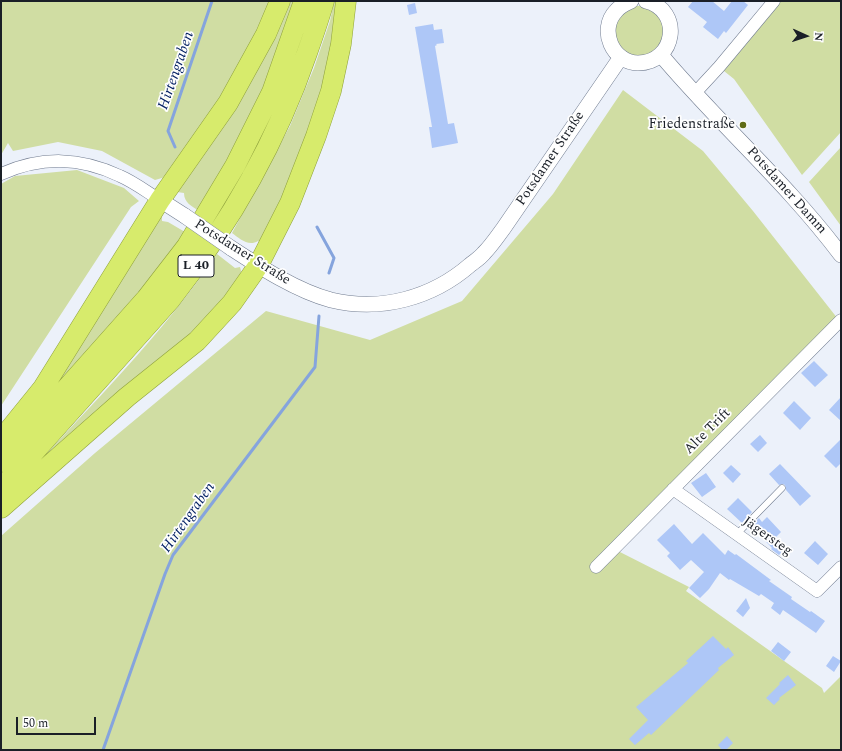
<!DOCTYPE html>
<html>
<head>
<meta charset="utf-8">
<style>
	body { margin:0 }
	#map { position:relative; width:842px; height:751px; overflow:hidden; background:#ecf1fa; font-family:Spectral,serif }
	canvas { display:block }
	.frame { position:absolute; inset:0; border:2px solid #1a1f27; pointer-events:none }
	.north { position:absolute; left:786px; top:16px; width:40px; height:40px; -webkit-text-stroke:3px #fefefe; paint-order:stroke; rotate:93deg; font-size:11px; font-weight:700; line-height:16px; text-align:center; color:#1a1f27 }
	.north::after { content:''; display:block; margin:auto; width:14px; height:18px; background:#1a1f27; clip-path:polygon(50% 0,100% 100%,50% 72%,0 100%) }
	.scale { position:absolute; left:16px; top:717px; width:80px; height:18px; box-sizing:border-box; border:2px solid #1a1f27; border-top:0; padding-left:5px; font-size:12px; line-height:14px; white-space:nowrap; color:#1a1f27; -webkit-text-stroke:3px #fefefe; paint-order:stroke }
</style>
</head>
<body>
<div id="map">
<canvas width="842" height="751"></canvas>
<div class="frame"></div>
<div class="north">N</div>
<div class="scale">50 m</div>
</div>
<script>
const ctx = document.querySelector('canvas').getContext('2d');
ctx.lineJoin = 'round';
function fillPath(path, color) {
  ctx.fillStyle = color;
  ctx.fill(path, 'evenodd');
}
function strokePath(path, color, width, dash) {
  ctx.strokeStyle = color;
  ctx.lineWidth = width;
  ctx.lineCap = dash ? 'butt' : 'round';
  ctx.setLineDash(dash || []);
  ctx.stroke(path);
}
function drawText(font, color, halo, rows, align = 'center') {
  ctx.font = font + ' Spectral,serif';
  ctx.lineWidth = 3.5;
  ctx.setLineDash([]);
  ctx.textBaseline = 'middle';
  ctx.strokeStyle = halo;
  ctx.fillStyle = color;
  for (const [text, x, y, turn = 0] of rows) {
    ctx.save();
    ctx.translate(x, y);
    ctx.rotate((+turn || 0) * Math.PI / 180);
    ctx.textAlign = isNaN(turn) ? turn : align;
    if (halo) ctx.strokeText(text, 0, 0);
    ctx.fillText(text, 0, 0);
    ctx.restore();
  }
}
const green = new Path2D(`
	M1,1H273L230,85L169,176L155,180L102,151L58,142L13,151L8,143L1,155Z
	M284,1H295L267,80L240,137L199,211C192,206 184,203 184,193L177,192Z
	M334,1H342L322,109L262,244L258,241C248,247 239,238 232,233L290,126L314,68L330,21Z
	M774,1H841V132L802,175L734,79L719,67Z
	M635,6H644L660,15L666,32L655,54L631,57L614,40C615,18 616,18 635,6Z
	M623,90L703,151L753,211L838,319L614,549L689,587L686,591L822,688L824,693L841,676V750H1V536L95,453L266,311L370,340L462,301L553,194Z
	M841,147V226L809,182Z
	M77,170L124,188L139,201L131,207L1,406V184L15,176Z
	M162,216V221L168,222L185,232L157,272L18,429L159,217Z
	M217,254L235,268L240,267L241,271L240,279L216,315L24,478C91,405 162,335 217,254Z`);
const stream = new Path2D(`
	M175,147L168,131L212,1
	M317,227L334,258L329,273
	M103,750L165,574L173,555L315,367L319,316`);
const building = new Path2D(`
	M693,1H712L724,11L732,1H743L748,5L726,33L724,31L718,39L703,27L707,22L688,7Z
	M415,3L417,13L409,15L407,5Z
	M433,24L434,30L442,29L444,43L436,44L437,45L435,46L448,124L454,123L458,143L432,148L429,127H432L415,27Z
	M814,361L828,375L815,387L801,373Z
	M841,397V421L829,410Z
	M794,401L811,418L800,430L783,413Z
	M760,435L767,443L758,452L750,444Z
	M841,439V463L836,468L824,456Z
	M780,464L811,496L800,506L786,490L785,485L783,484L779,485L769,474Z
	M731,465L741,474L733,483L723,473Z
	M706,473L716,487L702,497L691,483Z
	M738,498L752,512L742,523L727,509Z
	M767,517L781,532L774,539L785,549L779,555L771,549L772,548L751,526L759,518L762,522Z
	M674,524L692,544L703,533L725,555L728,550L735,555L736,554L771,580L769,581L792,597L791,599L810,612L811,611L825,621L816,633L783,610L780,615L771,608L774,603L761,594L759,596L730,579L729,580L720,573L709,589L700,598L689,588L704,572L691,560L680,570L667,556L670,553L657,540Z
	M815,541L828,554L818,565L804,553Z
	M746,598L750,608L743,617L736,611Z
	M713,636L726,649L728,647L734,655L718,668L719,670L651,735L649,733L635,745L629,739L648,720L636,707L688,663L686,661Z
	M778,642L791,652L784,661L771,651Z
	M833,656L841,661L834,672L826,666Z
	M788,675L796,685L779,698L780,699L774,705L766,698L780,684L779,683Z
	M727,736L733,743L726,750H722L718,745Z`);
const service = new Path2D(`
	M737,534L782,488`);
const minor = new Path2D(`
	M695,93L719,67L774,1
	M1,174C42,156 80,157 120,176C134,182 147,192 160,200
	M673,489L817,591L841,567
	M596,567L841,320`);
const tertiary = new Path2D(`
	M631,1C625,4 620,6 616,11C598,30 613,63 638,63C676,63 683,10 646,1
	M661,55C719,124 787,183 841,255
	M160,200L185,216
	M231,248C260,267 297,291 331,300C381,312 432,298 470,265C475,261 480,258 484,253C491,246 497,237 503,229L621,57`);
const trunk = new Path2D(`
	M1,440L43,388L160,200L228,103L266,34L280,1
	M1,462L146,299L187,246L235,166L272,92L304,1
	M1,489L170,300C229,225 276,144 307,53C313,36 319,19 324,1
	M1,508L127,397L197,341L232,303L258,266L290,203L316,136L331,91L341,44L346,1`);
const tertiaryBridge = new Path2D(`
	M185,216L231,248`);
const markers = [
	[743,125,4,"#606c16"]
];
const shields = [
	[196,266,36]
];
const shieldNames = [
	["L 40",196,266]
];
const poiNames = [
	["Friedenstraße",735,125]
];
const streetNames = [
	["Potsdamer Straße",551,159,-56],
	["Potsdamer Damm",786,191,48],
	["Potsdamer Straße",242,253,32],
	["Alte Trift",708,432,-45],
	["Jägersteg",767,537,35]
];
const waterNames = [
	["Hirtengraben",177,71,-71],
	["Hirtengraben",189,518,-55]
];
fillPath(green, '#d0dda3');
strokePath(stream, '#85a4dd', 3);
fillPath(building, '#aec7f7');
strokePath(service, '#717c90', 7);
strokePath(minor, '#717c90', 13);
strokePath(tertiary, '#717c90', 16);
strokePath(trunk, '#8ea03c', 21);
strokePath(service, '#fff', 6);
strokePath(minor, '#fff', 12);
strokePath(tertiary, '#fff', 15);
strokePath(trunk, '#d7eb6c', 20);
strokePath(tertiaryBridge, '#717c90', 16, []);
strokePath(tertiaryBridge, '#fff', 15);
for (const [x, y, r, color] of markers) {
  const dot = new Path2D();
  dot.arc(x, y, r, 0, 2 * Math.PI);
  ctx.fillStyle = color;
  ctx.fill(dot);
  strokePath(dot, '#fefefe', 1.5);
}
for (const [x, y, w] of shields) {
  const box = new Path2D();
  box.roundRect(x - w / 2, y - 11, w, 22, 3);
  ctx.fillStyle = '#fefefe';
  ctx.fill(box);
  strokePath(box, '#1a1f27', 1);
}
drawText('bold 13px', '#1a1f27', null, shieldNames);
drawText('14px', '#1a1f27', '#fefefe', poiNames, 'right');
drawText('14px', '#1a1f27', '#fefefe', streetNames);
drawText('italic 15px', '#062365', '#fefefe', waterNames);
</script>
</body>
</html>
